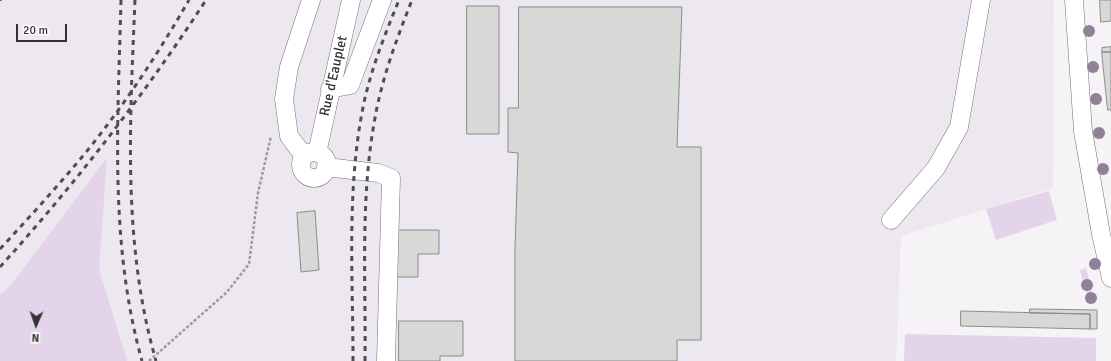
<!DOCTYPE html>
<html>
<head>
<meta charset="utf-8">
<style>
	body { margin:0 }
	#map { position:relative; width:1111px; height:361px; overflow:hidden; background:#f5f3f6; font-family:Signika,sans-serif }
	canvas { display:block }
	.north { position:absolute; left:16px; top:305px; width:40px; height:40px; -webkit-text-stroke:3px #fff; paint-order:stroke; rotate:182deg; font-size:11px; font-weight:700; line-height:16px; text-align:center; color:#333234 }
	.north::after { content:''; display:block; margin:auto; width:14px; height:18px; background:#333234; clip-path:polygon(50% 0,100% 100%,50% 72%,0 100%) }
	.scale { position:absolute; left:16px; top:24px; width:51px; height:18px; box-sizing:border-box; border:2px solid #333234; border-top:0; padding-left:5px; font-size:12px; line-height:14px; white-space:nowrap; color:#333234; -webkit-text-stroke:3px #fff; paint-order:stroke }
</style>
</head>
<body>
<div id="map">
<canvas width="1111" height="361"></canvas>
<div class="north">N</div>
<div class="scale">20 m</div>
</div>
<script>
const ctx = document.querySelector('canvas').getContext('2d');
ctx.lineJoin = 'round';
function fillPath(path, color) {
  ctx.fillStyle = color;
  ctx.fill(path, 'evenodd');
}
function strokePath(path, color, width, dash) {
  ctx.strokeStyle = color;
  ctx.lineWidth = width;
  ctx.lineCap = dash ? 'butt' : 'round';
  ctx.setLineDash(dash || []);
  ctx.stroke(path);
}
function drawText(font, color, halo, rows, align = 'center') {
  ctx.font = font + ' Signika,sans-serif';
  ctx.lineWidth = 3;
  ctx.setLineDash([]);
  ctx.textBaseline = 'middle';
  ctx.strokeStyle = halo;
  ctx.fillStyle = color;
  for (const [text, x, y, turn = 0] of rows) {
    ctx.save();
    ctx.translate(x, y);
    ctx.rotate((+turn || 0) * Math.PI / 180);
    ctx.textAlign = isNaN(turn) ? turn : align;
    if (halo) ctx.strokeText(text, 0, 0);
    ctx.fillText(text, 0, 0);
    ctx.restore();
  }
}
const built = new Path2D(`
	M0,0H1054L1053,188L901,236L896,361H0Z`);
const green = new Path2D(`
	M107,158L99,269L127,361H0V295L10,286Z
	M1049,191L1057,220L996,240L986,209Z
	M1086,268L1095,302L1089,304L1080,270Z
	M905,334L1096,338V361H904Z`);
const building = new Path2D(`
	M1100,0H1111V21L1101,22Z
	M467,6H499V134H467Z
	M519,7H682L677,147H701V340H677V361H515V248L518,153L508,152V108H518Z
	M1111,47V52H1102V48Z
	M1102,52H1111V110H1108Z
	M315,211L319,270L301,272L297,213Z
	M397,230H439V254H418V277H397Z
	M1030,309L1097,310V329H1090V314L1030,313Z
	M961,311L1090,314V329L961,326Z
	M399,321H463V356H440V361H399Z`);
const path = new Path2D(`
	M149,361L227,292L249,264L258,193L271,136`);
const minor = new Path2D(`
	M1074,0L1083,131L1101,234L1111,278
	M330,89L350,85L382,0
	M301 165a13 13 0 1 1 26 0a13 13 0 1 1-26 0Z
	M317,153L351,0
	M304,156L289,136L284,99L289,67L311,0
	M326,167L378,173L391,178L386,361
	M891,220L936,168L959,127L981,0`);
const rail = new Path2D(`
	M121,0C118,121 109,243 142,361
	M135,0C130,121 122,243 156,361
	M0,1V0
	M0,249C24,223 48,197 71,170C116,118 155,59 189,0
	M0,267C75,184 145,94 206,0
	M353,361C353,274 346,183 365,98C373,64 386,32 399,0
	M365,361C366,281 360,198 375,118C382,78 397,38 412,0`);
const trees = [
	[1089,31],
	[1093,67],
	[1096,99],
	[1099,133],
	[1103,169],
	[1095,264],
	[1087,285],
	[1091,298]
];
const streetNames = [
	["Rue d'Eauplet",334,76,-77]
];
fillPath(built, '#ede7f0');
fillPath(green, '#e3d4ea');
fillPath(building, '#d6d9d6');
strokePath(building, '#8a8d8a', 1);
strokePath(minor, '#747275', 19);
strokePath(path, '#9c9a9d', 2.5, [3, 2]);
strokePath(minor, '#fff', 18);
strokePath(rail, '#4f4e50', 3, [5, 5]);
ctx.fillStyle = '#908196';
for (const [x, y] of trees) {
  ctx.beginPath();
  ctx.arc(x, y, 6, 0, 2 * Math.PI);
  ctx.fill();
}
drawText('14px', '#333234', '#fff', streetNames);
</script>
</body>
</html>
